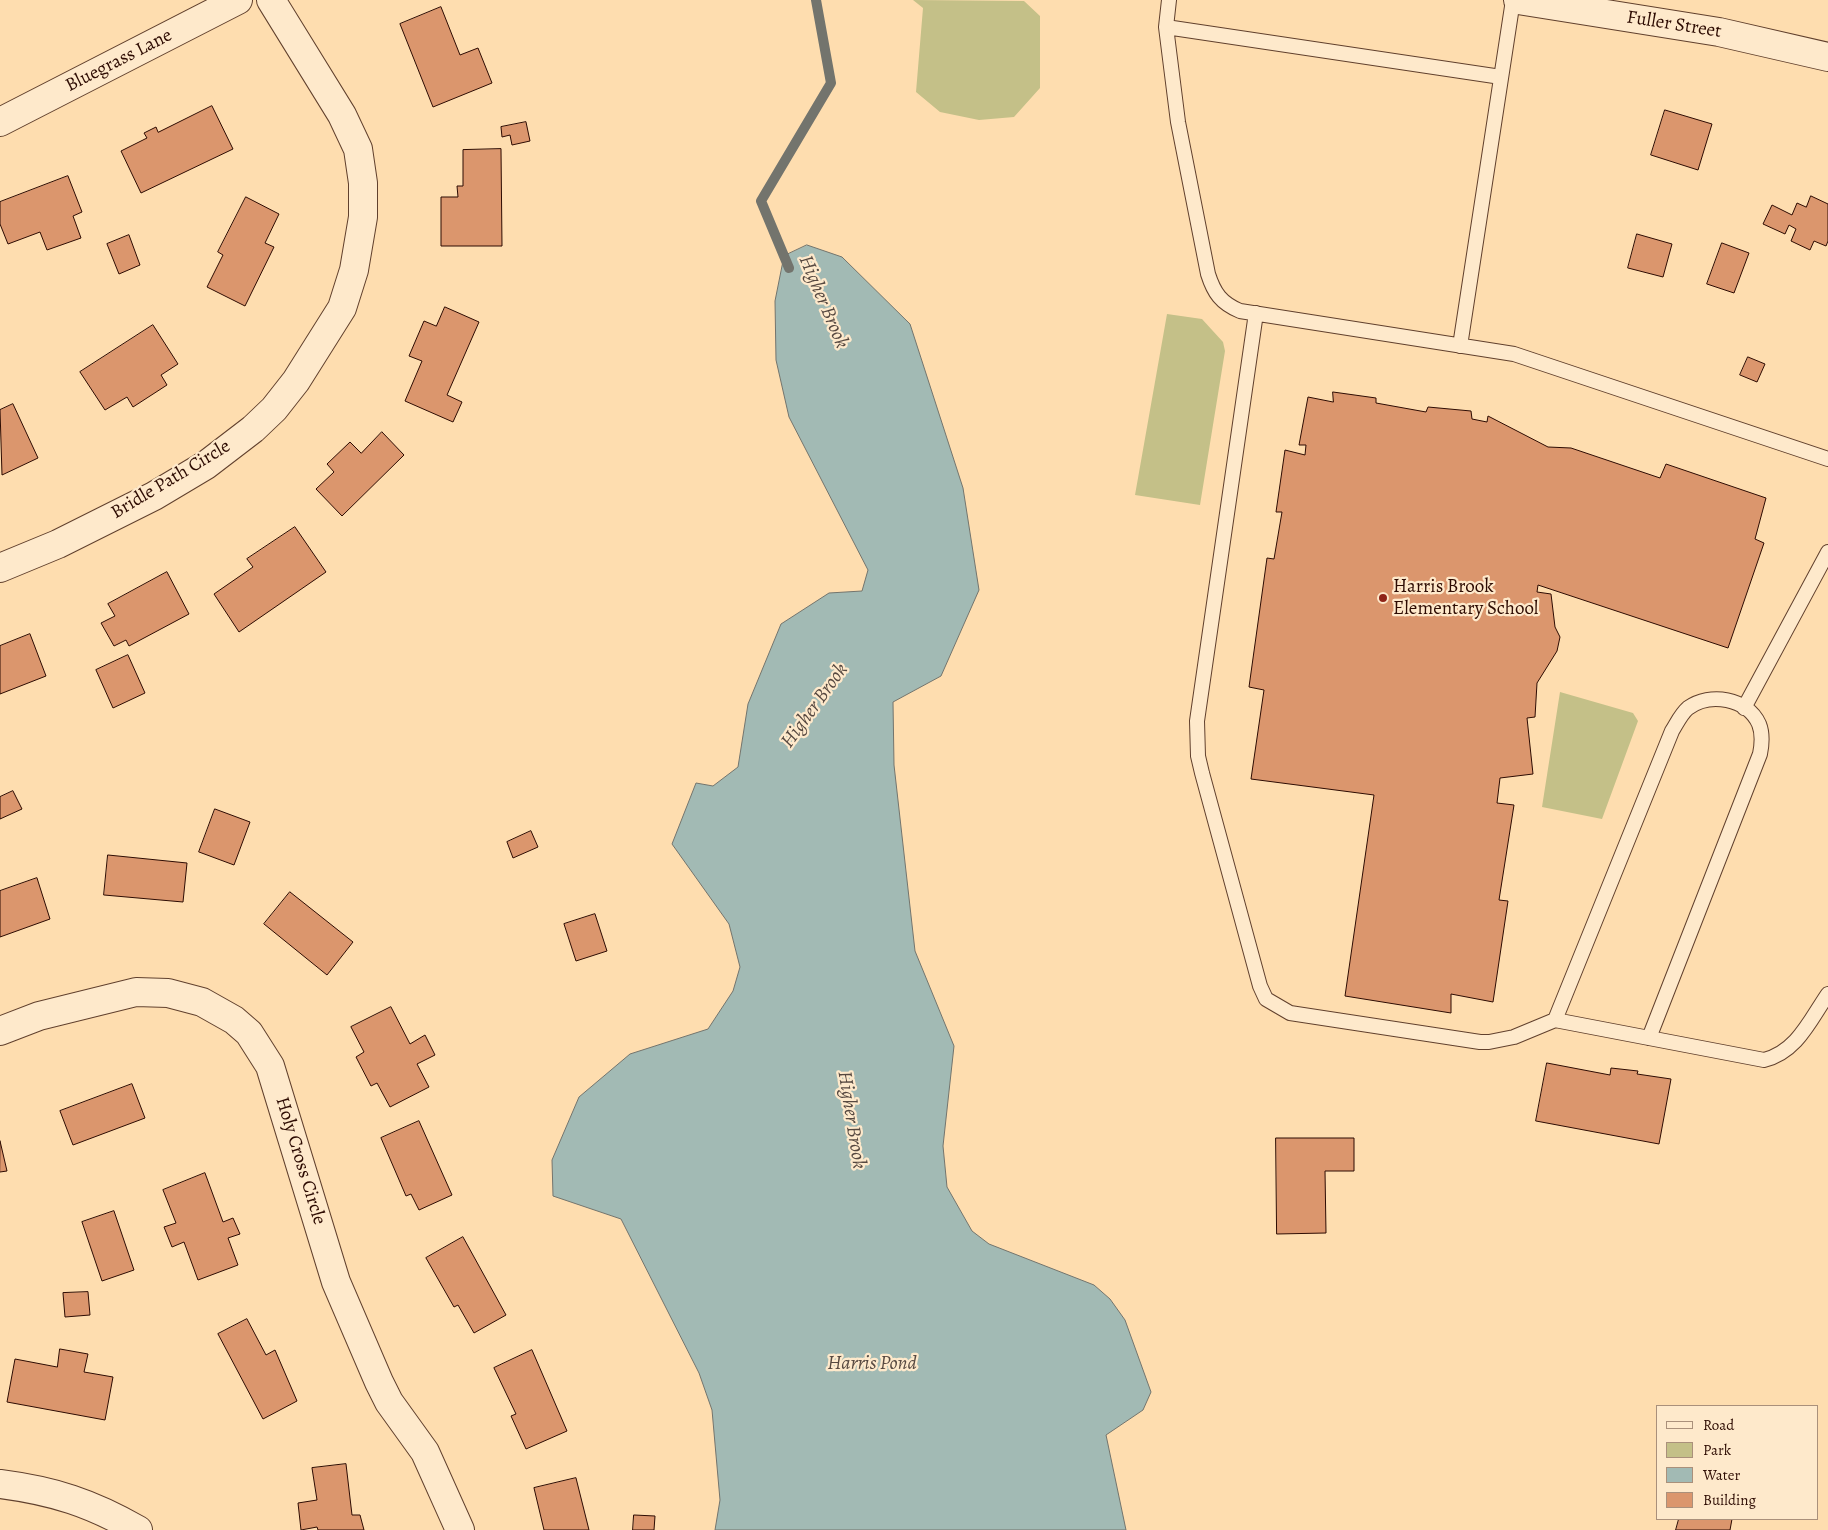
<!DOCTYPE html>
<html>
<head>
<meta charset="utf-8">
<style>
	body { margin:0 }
	#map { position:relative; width:1828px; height:1530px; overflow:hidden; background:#feddaf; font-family:Alegreya,serif }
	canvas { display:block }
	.legend { position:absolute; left:1656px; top:1405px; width:162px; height:115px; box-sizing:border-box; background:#fee9cb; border:1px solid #aa907b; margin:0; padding:6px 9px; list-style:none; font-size:15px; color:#2d0b02 }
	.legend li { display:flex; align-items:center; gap:10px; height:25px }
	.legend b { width:25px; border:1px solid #aa907b }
</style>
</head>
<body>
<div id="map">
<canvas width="1828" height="1530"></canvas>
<ul class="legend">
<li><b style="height:6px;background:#fee9cb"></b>Road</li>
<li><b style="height:14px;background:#c4c088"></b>Park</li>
<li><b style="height:14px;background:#a2bab4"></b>Water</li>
<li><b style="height:14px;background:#db966d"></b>Building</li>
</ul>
</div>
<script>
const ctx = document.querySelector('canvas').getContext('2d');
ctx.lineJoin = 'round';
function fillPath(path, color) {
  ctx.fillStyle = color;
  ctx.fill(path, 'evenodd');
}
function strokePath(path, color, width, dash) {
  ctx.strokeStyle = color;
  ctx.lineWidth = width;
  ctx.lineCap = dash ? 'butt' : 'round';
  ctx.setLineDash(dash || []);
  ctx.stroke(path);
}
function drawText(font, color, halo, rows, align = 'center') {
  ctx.font = font + ' Alegreya,serif';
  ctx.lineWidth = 4.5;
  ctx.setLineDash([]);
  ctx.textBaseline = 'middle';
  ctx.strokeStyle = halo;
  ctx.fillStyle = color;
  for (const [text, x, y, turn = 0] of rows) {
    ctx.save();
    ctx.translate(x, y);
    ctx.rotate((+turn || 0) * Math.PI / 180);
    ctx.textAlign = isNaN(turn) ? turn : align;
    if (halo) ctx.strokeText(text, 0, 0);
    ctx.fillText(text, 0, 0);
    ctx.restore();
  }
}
const green = new Path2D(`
	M913,0L1024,1L1040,16V88L1014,117L979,120L940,112L916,92L923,8Z
	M1167,314L1202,319L1223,342L1225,351L1200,505L1135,495Z
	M1560,692L1633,713L1638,721L1602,819L1542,807Z`);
const water = new Path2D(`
	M807,245L842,257L910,324L963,488L979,590L941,676L893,702L894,765L915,951L954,1046L943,1146L947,1187L972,1231L989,1244L1094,1285L1110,1299L1125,1320L1151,1392L1143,1410L1106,1435L1126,1530H715L720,1500L712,1410L699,1373L621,1219L553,1196L552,1160L579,1097L630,1054L708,1029L733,991L740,967L729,924L672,844L696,783L713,786L738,767L748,704L781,624L829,593L862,591L868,570L789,417L776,360L775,301L784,256Z`);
const stream = new Path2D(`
	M789,268L761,201L831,83L816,0`);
const building = new Path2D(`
	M441,7L460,55L478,48L492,83L433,107L400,24Z
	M212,106L233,149L141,193L121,151L147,138L144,133L156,127L158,132Z
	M1665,110L1712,124L1698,170L1651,155Z
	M526,122L530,141L512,145L510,135L502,137L501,127Z
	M501,149L502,246H441V197H458L457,186H463V150Z
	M68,176L82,212L73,216L81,238L47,250L40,232L8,244L0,224V202Z
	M1811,196L1828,204V241L1826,246L1814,241L1810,250L1791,241L1796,229L1789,225L1785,234L1763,224L1772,205L1792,215L1797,203L1806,207Z
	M246,197L279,214L265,243L274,247L245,306L207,287L223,255L218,252Z
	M1637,234L1672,244L1663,277L1628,268Z
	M129,235L140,265L119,274L107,244Z
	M1722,243L1749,253L1734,293L1707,284Z
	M445,307L479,322L447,395L462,402L453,422L405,401L422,361L409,356L424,321L436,326Z
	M153,325L178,364L161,375L167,385L133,407L127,397L105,410L80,372Z
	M1748,357L1765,364L1757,382L1740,375Z
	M1333,392L1376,398V403L1426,412L1428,407L1471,411L1472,419L1487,422L1488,416L1548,447L1571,448L1660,478L1666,464L1766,498L1755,539L1764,543L1728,648L1538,585L1537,592L1551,594L1555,627L1560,637L1557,651L1537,683L1535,717L1527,718L1533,774L1500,778L1497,803L1514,805L1499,900L1508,901L1493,1002L1451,994V1013L1345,996L1374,795L1251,779L1264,690L1249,687L1267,558L1274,559L1282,512H1276L1285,450L1305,455L1306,445H1299L1308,397L1333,402Z
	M13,404L38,458L2,475L0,410Z
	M382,432L404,455L342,516L316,489L334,472L327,464L350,442L361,453Z
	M295,527L326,572L239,632L214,594L253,567L247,559Z
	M167,572L189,614L129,646L126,640L114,646L101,623L115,616L108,604Z
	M30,634L46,676L0,694V646Z
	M128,655L145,693L113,708L96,670Z
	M13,791L22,809L0,819V797Z
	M215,809L250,822L234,865L199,852Z
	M531,831L538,847L513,858L507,842Z
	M108,855L187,863L183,902L104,895Z
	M37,878L50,919L0,937V891Z
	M290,892L353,942L327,975L264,924Z
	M595,914L607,951L576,961L564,924Z
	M391,1007L410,1044L425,1035L435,1055L417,1064L429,1087L390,1107L377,1083L371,1086L356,1057L364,1052L351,1027Z
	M1547,1063L1610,1075L1611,1068L1638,1071L1637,1074L1671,1079L1659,1144L1536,1121Z
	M132,1084L145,1118L73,1145L60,1111Z
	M419,1121L452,1195L419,1210L411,1194L406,1196L381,1138Z
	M1276,1138H1354V1171H1325L1326,1233L1277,1234Z
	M0,1141L7,1171L0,1172Z
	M205,1173L223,1222L233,1218L240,1234L228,1238L238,1265L198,1280L184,1242L172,1247L164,1227L176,1223L163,1190Z
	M114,1211L134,1270L102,1281L82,1222Z
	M463,1237L506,1315L474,1333L458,1305L454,1307L426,1258Z
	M88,1292L90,1315L65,1317L63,1293Z
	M247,1319L266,1355L275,1350L297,1401L263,1419L218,1334Z
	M60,1349L88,1354L84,1372L113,1377L105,1420L7,1402L15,1359L57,1367Z
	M532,1350L567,1431L526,1449L511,1416L516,1414L494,1368Z
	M346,1464L352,1515H360L364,1530H318L317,1527L301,1530L298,1503L317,1500L312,1468Z
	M576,1478L589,1530H544L534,1488Z
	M634,1515L655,1516L654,1530H633Z
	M1679,1519H1732L1730,1530H1676Z`);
const service = new Path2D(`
	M1169,0L1166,27L1178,122L1208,274C1214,293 1221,303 1240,311L1514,354L1828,459
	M1166,27L1501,77
	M1256,313L1197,721L1198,756L1202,773L1260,986L1266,999L1290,1013L1480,1042H1489L1514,1037L1555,1020L1764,1060C1797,1052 1810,1020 1828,994
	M1460,346L1513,0
	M1744,708L1828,552
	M1555,1020L1672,731C1677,723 1681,714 1688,708C1710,692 1747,698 1759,724C1763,734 1762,744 1760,754L1649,1038`);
const minor = new Path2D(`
	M0,122L238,0
	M0,568L58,544L154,496L206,465L253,429L274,409L296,381L342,308L354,270L363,217V183L358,149L342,115L271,0
	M0,1031L39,1016L136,992L168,993L202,1002L234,1020L249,1033L270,1066L336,1282L379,1382L389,1402L425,1452L460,1530
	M0,1484C54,1491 91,1503 138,1530`);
const tertiary = new Path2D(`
	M1518,0L1719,32L1828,57`);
const markers = [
	[1383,598,5,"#8f2418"]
];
const streetNames = [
	["Fuller Street",1674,25,9],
	["Bluegrass Lane",119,61,-27],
	["Bridle Path Circle",171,480,-31],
	["Holy Cross Circle",300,1161,73]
];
const poiNames = [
	["Harris Brook",1393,587],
	["Elementary School",1393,609]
];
const waterNames = [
	["Higher Brook",823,302,67],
	["Higher Brook",815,706,-54],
	["Higher Brook",851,1120,81],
	["Harris Pond",872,1364]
];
fillPath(green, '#c4c088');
fillPath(water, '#a2bab4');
strokePath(water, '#73746d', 1);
strokePath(stream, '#73746d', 10);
fillPath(building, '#db966d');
strokePath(building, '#2d0b02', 1);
strokePath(service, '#61402d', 16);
strokePath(minor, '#61402d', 30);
strokePath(tertiary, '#61402d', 30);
strokePath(service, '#fee9cb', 14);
strokePath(minor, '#fee9cb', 28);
strokePath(tertiary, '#fee9cb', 28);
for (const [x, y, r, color] of markers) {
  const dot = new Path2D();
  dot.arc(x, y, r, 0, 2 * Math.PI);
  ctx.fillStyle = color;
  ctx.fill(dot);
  strokePath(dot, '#fee9cb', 2);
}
drawText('19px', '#2d0b02', '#fee9cb', streetNames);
drawText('19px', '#2d0b02', '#fee9cb', poiNames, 'left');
drawText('italic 20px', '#564840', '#fee9cb', waterNames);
</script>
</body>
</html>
